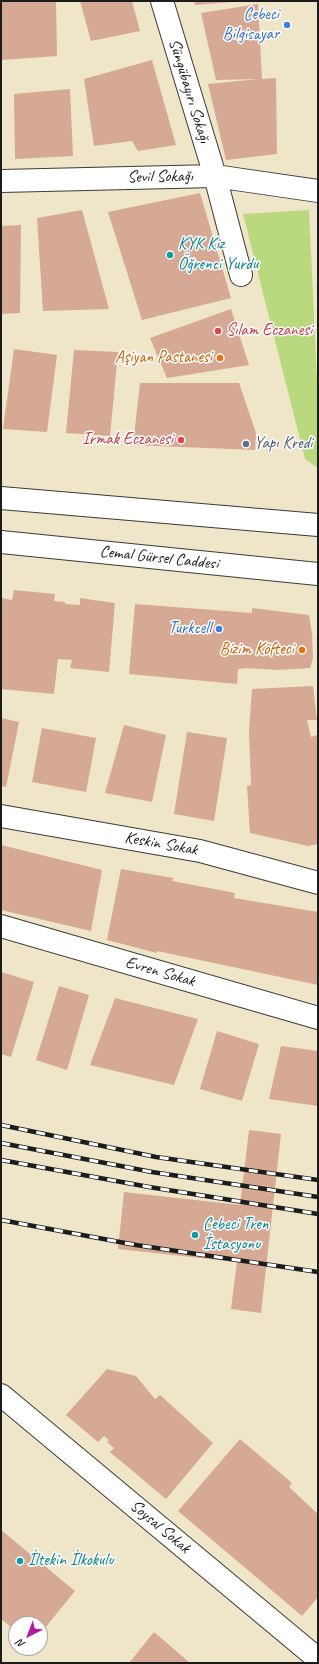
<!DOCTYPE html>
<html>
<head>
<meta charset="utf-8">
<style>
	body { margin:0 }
	#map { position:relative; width:319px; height:1664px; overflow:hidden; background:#efe5c9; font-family:Caveat,sans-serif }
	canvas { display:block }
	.frame { position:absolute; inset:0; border:2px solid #1c1c1c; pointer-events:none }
	.north { position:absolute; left:8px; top:1616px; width:40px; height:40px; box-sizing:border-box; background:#fff; border:1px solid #a4a4a4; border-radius:50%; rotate:222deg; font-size:11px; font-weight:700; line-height:16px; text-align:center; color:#1c1c1c }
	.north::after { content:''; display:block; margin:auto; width:14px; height:18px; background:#b5179e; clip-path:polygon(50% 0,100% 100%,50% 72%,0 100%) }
</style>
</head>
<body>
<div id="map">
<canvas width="319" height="1664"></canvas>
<div class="frame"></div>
<div class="north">N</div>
</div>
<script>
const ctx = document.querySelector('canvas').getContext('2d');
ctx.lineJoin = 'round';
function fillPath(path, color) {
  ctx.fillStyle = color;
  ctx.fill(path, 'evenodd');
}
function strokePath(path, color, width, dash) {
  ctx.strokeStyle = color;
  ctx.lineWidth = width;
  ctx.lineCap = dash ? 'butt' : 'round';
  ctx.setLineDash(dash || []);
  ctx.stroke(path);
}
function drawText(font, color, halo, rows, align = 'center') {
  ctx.font = font + ' Caveat,sans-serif';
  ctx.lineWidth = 3;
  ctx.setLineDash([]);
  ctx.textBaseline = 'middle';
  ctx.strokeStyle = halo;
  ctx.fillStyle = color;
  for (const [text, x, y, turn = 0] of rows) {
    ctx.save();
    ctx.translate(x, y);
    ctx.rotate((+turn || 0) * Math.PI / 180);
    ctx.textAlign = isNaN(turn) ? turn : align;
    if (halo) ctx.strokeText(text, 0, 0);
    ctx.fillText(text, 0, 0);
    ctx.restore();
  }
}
const green = new Path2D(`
	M309,210L318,400V468L305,459L243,214Z`);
const building = new Path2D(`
	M1,1H56L57,56L2,60Z
	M80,1H132L140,31L91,41Z
	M194,1H232V2L195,5Z
	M258,4L262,79L276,78L277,154L226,160L208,84L258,79L216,80L201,13Z
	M152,60L176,145L138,151L132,141L94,146L84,79Z
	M70,89L73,156L15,159L14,94Z
	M200,193L231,298L142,320L108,212Z
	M82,210L109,309L43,311L37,218Z
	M21,225L20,313L1,314V226Z
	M231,309L249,365L167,378L150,338Z
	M14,349L57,355L47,432L3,429Z
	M74,350L118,352L110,436L66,433Z
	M140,383H239L256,433L255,450L133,445Z
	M14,590L55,594L54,601L65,602V604L80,605V598L115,603L109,672L70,668L72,660L58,659L54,694L1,689V598L12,600Z
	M135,604L252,613V608L309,615L312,633L313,658L310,668L278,670L247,668L238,669L237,684L129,674Z
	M313,686L317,720H307L311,737L317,735L318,844L308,846L250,833L247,786L251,785L249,731L252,689Z
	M1,718L19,722L6,787L1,786Z
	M124,725L166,735L152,802L105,793Z
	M42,728L96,738L86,792L32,782Z
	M187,732L227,738L214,821L174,814Z
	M1,845L102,870L91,931L1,910Z
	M121,869L173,878L172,881L235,893L234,898L318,912V985L157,951V953L107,940Z
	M1,972L34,982L11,1057L1,1054Z
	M59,986L89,995L67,1070L36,1060Z
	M115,998L198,1019L174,1085L90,1065Z
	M217,1031L259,1044L242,1101L200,1089Z
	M281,1046L318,1051V1106L269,1099Z
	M249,1130L281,1134L261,1313L231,1309L237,1262L118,1249L124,1192L240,1205Z
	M107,1369L136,1376L155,1399L160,1395L213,1443L166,1499L110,1452L114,1448L107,1442L109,1440L104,1436L98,1442L66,1415Z
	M240,1439L292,1483L289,1487L318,1514V1527L317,1529L318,1530V1597L302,1616L178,1511Z
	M1,1530L75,1591L40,1634V1624H16V1631L1,1619Z
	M154,1632L190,1663H129Z`);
const street = new Path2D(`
	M162,1L215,176L241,275
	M1,181L215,176L318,191
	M1,816L200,851L318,883
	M1,926L318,1018
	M1,1395L318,1659`);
const primary = new Path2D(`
	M1,498L318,525
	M1,542L318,574`);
const rail = new Path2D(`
	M1,1125L156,1157L318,1180
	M1,1143L152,1172L318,1197
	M1,1160L149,1187L318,1214
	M1,1220L136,1245L318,1272`);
const markers = [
	[287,25,4,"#3f7fe0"],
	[170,255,4,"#0f9aa8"],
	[218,331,4,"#e0444e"],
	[220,358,4,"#e8710a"],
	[181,440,4,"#e0444e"],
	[246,444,4,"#5c6f8a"],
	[219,629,4,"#3f7fe0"],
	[302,650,4,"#e8710a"],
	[195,1235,4,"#0f9aa8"],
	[20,1561,4,"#0f9aa8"]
];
const shopNames = [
	["Cebeci",279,15],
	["Bilgisayar",279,35],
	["Turkcell",211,629]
];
const streetNames = [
	["Süngübayırı Sokağı",189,91,73],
	["Sevil Sokağı",160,177,-1],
	["Cemal Gürsel Caddesi",159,558,6],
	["Keskin Sokak",161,844,10],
	["Evren Sokak",160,972,16],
	["Soysal Sokak",160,1527,40]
];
const cultureNames = [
	["KYK Kız",178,245],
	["Öğrenci Yurdu",178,265],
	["Cebeci Tren",203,1225],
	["İstasyonu",203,1245],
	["İltekin İlkokulu",28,1561]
];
const healthNames = [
	["Sılam Eczanesi",226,331],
	["Irmak Eczanesi",173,440,"right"]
];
const foodNames = [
	["Aşiyan Pastanesi",212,358],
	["Bizim Köfteci",294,650]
];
const serviceNames = [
	["Yapı Kredi",254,444]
];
fillPath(green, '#bad87e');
fillPath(building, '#d6a994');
strokePath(street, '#3c3a36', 24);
strokePath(primary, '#3c3a36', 24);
strokePath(street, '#fff', 22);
strokePath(primary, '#fff', 22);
strokePath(rail, '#1c1c1c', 4.5);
strokePath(rail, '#fff', 3, [9]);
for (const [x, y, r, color] of markers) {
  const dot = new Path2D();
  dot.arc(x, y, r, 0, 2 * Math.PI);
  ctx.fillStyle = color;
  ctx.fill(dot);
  strokePath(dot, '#fff', 1.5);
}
drawText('17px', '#366cbe', '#fff', shopNames, 'right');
drawText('17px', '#1c1c1c', '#fff', streetNames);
drawText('17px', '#0d838f', '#fff', cultureNames, 'left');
drawText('17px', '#be3a42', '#fff', healthNames, 'left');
drawText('17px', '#c56008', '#fff', foodNames, 'right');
drawText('17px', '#4e5e75', '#fff', serviceNames, 'left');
</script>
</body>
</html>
